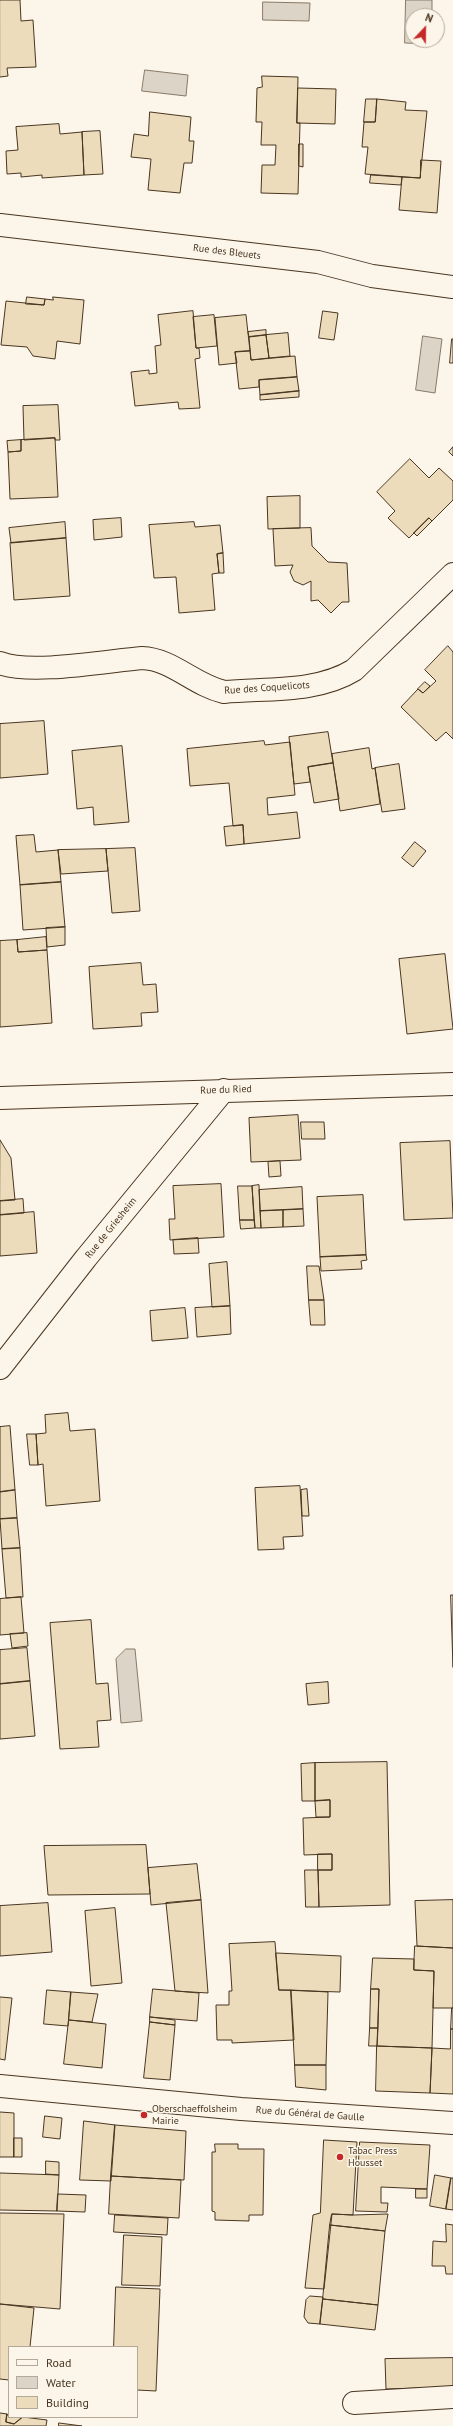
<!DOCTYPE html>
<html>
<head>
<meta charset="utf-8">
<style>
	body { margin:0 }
	#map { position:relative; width:453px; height:2426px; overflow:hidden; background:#fbf6e9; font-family:"PT Sans",sans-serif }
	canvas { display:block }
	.legend { position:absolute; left:8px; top:2346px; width:130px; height:72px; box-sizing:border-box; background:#fbf6e9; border:1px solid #b4a999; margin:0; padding:5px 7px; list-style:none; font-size:12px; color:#4a3520 }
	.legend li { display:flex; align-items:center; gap:8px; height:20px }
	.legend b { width:20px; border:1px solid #b4a999 }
	.north { position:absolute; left:405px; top:8px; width:40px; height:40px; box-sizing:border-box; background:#fbf6e9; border:1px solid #b4a999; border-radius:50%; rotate:22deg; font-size:11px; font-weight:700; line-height:16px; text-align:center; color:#4a3520 }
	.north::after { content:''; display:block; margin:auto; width:14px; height:18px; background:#c62828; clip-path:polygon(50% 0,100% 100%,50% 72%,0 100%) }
</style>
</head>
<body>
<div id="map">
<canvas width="453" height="2426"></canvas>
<ul class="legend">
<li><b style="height:5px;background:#fbf6e9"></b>Road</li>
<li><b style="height:11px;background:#dcd4c6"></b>Water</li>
<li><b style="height:11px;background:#ecdcbc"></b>Building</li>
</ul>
<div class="north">N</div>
</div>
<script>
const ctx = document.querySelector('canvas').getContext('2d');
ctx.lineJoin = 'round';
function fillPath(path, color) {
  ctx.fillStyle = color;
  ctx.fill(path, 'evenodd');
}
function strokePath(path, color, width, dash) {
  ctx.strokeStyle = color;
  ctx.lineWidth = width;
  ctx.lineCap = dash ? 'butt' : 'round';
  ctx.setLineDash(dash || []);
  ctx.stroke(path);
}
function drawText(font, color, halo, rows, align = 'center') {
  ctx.font = font + ' "PT Sans",sans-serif';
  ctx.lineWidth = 3;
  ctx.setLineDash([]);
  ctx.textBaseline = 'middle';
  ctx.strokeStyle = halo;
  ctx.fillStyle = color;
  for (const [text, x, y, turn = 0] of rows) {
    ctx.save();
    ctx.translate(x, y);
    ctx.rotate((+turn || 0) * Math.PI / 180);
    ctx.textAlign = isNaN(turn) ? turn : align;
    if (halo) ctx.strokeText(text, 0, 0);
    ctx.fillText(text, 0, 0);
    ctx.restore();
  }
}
const water = new Path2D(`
	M406,0H432V16H413V40H431V44L405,43Z
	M263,2L310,3L309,21L263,20Z
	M145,70L188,75L186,96L142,91Z
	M423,336L442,339L435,393L416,390Z
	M126,1649H135L142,1721L121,1723L116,1659Z`);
const building = new Path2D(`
	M0,0H20L21,21L33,20L36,67L7,68L8,76L0,77Z
	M262,76L298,77L297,123H300L298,194L261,193L262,165H275L276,145H261L262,122H256L257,88L262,87Z
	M298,88L336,89L335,124L297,123Z
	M366,99H377L375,122H364Z
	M377,99L406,102L405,110L427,111L420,178L365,174L368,147H362L364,122H375Z
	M150,112L191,117L189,141H194L192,163H184L180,193L148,190L151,159L131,157L134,134L148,136Z
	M59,124L60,134L82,132L84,175L42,178V175L21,177V173L7,174L6,151L18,150L16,127Z
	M100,131L103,174L84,175L82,132Z
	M299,144H303V167L299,166Z
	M421,160L441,161L437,213L399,210L402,177L420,178Z
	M371,175L402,177L401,185L370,183Z
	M27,297L45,299L44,305L26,304Z
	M53,297L84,300L80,344L57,341L55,359L33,356L27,347L1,345L6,301L44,305L45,299L53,300Z
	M193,311L196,348H199L200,358L195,359L200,408L179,409L178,402L135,406L131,372L149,370V374L157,373L155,346L161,345L158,315Z
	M323,311L338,313L334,340L319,338Z
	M214,315L217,346L196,348L193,317Z
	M246,315L250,351L235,352L237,363L219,365L215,318Z
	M266,330V335L249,337L248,332Z
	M288,333L290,356L269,358L266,335Z
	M266,335L269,358L251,360L249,337Z
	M452,339H453V363H450Z
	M250,351L251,360L295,356L297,377L259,380V387L239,389L235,352Z
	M297,377L299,391L260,395L259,380Z
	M299,391V397L260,400V395Z
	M58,405L60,440H55V438L24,440L23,406Z
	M55,438L58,497L10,499L8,452L21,451V440Z
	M21,440V451L8,452L7,441Z
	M453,447V456L449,452Z
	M410,459L429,478L439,468L453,481V500L432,521L429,518L409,538L388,518L395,511L377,492Z
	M300,496V528L268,529L267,497Z
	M121,518L122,537L94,540L93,520Z
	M429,518L432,521L417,536L414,533Z
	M65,522L66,538L11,543L9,528Z
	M194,522L195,527L220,525L223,553L217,554L219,573L212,574L215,610L179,613L176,577L154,578L149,525Z
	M311,528L312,546L328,562L347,563L349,602H342L331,613L318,600L311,601V581L303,585L294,581L290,572L293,565L275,566L273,529Z
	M66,538L70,596L14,600L10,543Z
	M223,553L224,573H219L217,554Z
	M448,646L453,652V739L446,732L436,741L401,707L418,689L423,693L436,681L425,670Z
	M425,682L430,686L423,693L418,689Z
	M44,721L48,774L0,778V724Z
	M328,732L333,763L308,767L310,782L294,784L289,737Z
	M264,741L265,745L290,742L295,795L267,798L268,815L297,812L300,838L244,844L243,825L233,826L229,783L190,786L187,749Z
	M122,746L129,822L94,825L93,807L77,809L72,751Z
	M369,748L372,769L375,768L380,804L340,811L332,754Z
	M333,763L339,799L314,803L308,767Z
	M399,764L405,809L382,812L375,768Z
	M243,825L244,844L226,846L224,827Z
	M34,835L36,852L58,850L61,882L20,885L16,836Z
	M415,842L426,851L413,867L402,858Z
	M135,848L140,911L112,913L106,849Z
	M106,849L108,871L61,874L58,850Z
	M61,882L65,927L23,930L20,885Z
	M65,927V945L47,947L46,928Z
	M46,937L47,950L18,952L17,940Z
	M17,940L18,952L47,950L52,1023L0,1027V941Z
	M445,954L453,1029L407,1034L399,959Z
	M141,963L143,985L156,984L158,1012L141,1013L142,1026L93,1029L89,967Z
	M298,1115L301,1160L251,1162L249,1118Z
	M301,1122H324L325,1139H302Z
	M0,1140L11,1158L15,1200L0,1201Z
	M450,1141L453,1218L404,1220L400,1143Z
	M280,1161L281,1176L269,1177L268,1162Z
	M221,1184L224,1237L170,1240L169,1219H175L173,1186Z
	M259,1185L261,1228H255L252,1186Z
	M238,1186H252L254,1220H240Z
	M302,1187L303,1209L260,1211L259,1190Z
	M363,1195L366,1255L320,1257L317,1197Z
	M23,1199L24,1213L0,1215V1201Z
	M303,1209L304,1226L283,1227V1210Z
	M283,1210V1227L261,1228L260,1211Z
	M34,1212L37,1253L0,1256V1215Z
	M240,1220H254L255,1228L241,1229Z
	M198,1238L199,1253L174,1254L173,1240Z
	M366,1255L367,1260L361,1261L362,1269L321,1271L320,1257Z
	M227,1262L230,1306L212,1307L209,1264Z
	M307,1266H319L324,1300H309Z
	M309,1300H324L325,1325H311Z
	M230,1306L231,1334L197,1337L195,1308Z
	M185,1308L188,1338L152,1341L150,1311Z
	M68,1413L70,1431L95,1429L100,1501L46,1506L43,1464L38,1465L36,1434L46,1433L45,1415Z
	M10,1426L15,1490L0,1492V1427Z
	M27,1434H36L38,1465H30Z
	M300,1486L303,1536L283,1537L284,1549L258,1550L255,1488Z
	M307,1489L309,1516H302L301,1490Z
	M15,1490L17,1518L0,1519V1492Z
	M17,1518L20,1548L2,1549L0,1519Z
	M20,1548L23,1597L6,1598L2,1549Z
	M451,1595H453V1667Z
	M21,1597L24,1633L0,1635V1599Z
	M91,1620L96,1684L108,1683L111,1720L97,1721L99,1747L60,1749L50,1623Z
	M27,1633L28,1646L12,1648L10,1634Z
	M27,1648L30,1681L0,1684V1650Z
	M30,1681L35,1736L0,1739V1684Z
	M328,1682L329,1703L308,1705L306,1684Z
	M387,1762L390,1905L319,1907L318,1870H332V1854L304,1855L303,1818L330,1817V1800L315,1801V1763Z
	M315,1763V1801H302L301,1764Z
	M330,1800V1817H316L315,1801Z
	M146,1845L150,1894L48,1895L44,1846Z
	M318,1854H332V1870H318Z
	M197,1864L201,1900L151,1905L148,1868Z
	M305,1870H318L319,1907H306Z
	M201,1900L208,1993L175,1991L166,1903Z
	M453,1900V1948L417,1946L415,1901Z
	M48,1903L52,1952L0,1956V1906Z
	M115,1908L122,1983L91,1986L85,1911Z
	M275,1942L279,1990H291L294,2040L232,2043V2040H217L216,2005H229V1991H232L229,1944Z
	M415,1946L453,1948V2008H433L434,1971L414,1970Z
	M276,1953L341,1956L340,1992L279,1990Z
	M373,1958L414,1959V1970L434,1971L432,2048L377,2046L379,1989H371Z
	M153,1989L199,1993L197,2021L150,2017Z
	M371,1989H379L378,2028H370Z
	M47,1990L71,1992L68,2026L44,2024Z
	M291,1990L328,1992L326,2065H295Z
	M71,1992L98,1994L92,2022L69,2020Z
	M0,1997L12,1998L5,2060L0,2059Z
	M452,2008H453V2029H451Z
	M150,2017L175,2020V2025L150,2022Z
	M69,2020L106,2024L102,2068L64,2064Z
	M150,2022L175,2025L170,2080L144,2078Z
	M370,2028H378L377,2046H369Z
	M451,2029H453V2094L430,2093L432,2048L450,2049Z
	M377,2046L432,2048L430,2093L376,2091Z
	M295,2065H326V2090L296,2087Z
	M0,2112L14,2113V2157H0Z
	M45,2116L62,2118L60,2139L43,2137Z
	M84,2121L115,2125L111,2181L80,2180Z
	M115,2125L186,2131L184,2180L111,2176Z
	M14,2138H22V2157H14Z
	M324,2140L357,2142L353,2215L332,2214L324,2289L305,2288L313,2215L320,2213Z
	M360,2142L430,2145L427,2189L381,2187V2203H388L387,2212L356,2211Z
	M215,2144H238V2149H264L263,2215H249V2221L215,2220V2212L212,2211V2152H215Z
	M46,2161L59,2162V2175L46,2174Z
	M0,2173L59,2175L57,2211L0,2210Z
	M435,2175L451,2178L446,2209L430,2206Z
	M111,2176L181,2180L179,2218L109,2214Z
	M451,2178H453V2210L446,2209Z
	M416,2189H427V2198H416Z
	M58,2194L86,2195L85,2212L57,2211Z
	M0,2213L64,2214L60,2309L0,2304Z
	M332,2214L353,2215L388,2214L385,2231L330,2225Z
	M115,2215L168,2218L167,2235L114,2232Z
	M446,2224L453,2225V2274H446L445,2266H432L433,2241L446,2242Z
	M330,2225L385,2231L378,2305L323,2299Z
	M124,2235L162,2237L160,2286L122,2285Z
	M116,2287L160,2289L156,2391L137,2390V2347H114Z
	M310,2296L323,2297L320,2324L308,2323L304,2317L306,2300Z
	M323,2299L378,2305L375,2330L320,2324Z
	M0,2304L34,2308L30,2347H9V2380L0,2379Z
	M453,2358V2387L386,2389L385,2359Z
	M0,2413L7,2414L6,2422L14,2424L23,2417L47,2420L46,2426H0Z
	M7,2414L9,2417H22L14,2424L6,2422Z
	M59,2423L82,2426H59Z`);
const minor = new Path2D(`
	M0,225L318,262L372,276L453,287
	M0,663C30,675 107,661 142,658C172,659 194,685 224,692C266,688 317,693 354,670L453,574
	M0,1098L453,1084
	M0,1368L86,1258L224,1090
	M354,2403L453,2397`);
const tertiary = new Path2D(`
	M0,2086L241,2109L453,2123`);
const markers = [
	[144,2115,4,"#c62828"],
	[340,2157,4,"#c62828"]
];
const streetNames = [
	["Rue des Bleuets",227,252,7],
	["Rue des Coquelicots",267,688,-4],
	["Rue du Ried",226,1090,-2],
	["Rue de Griesheim",111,1228,-51],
	["Rue du Général de Gaulle",310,2114,4]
];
const poiNames = [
	["Oberschaeffolsheim",152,2109],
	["Mairie",152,2121],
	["Tabac Press",348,2151],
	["Housset",348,2163]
];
fillPath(water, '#dcd4c6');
strokePath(water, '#887966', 1);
fillPath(building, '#ecdcbc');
strokePath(building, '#4a3520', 1);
strokePath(minor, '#4a3520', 24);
strokePath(tertiary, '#4a3520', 24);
strokePath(minor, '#fbf6e9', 22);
strokePath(tertiary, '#fbf6e9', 22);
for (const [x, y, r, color] of markers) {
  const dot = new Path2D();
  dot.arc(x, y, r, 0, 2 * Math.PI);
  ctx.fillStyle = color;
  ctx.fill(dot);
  strokePath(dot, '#fbf6e9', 1.5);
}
drawText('10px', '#4a3520', '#fbf6e9', streetNames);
drawText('10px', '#4a3520', '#fbf6e9', poiNames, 'left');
</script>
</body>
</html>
